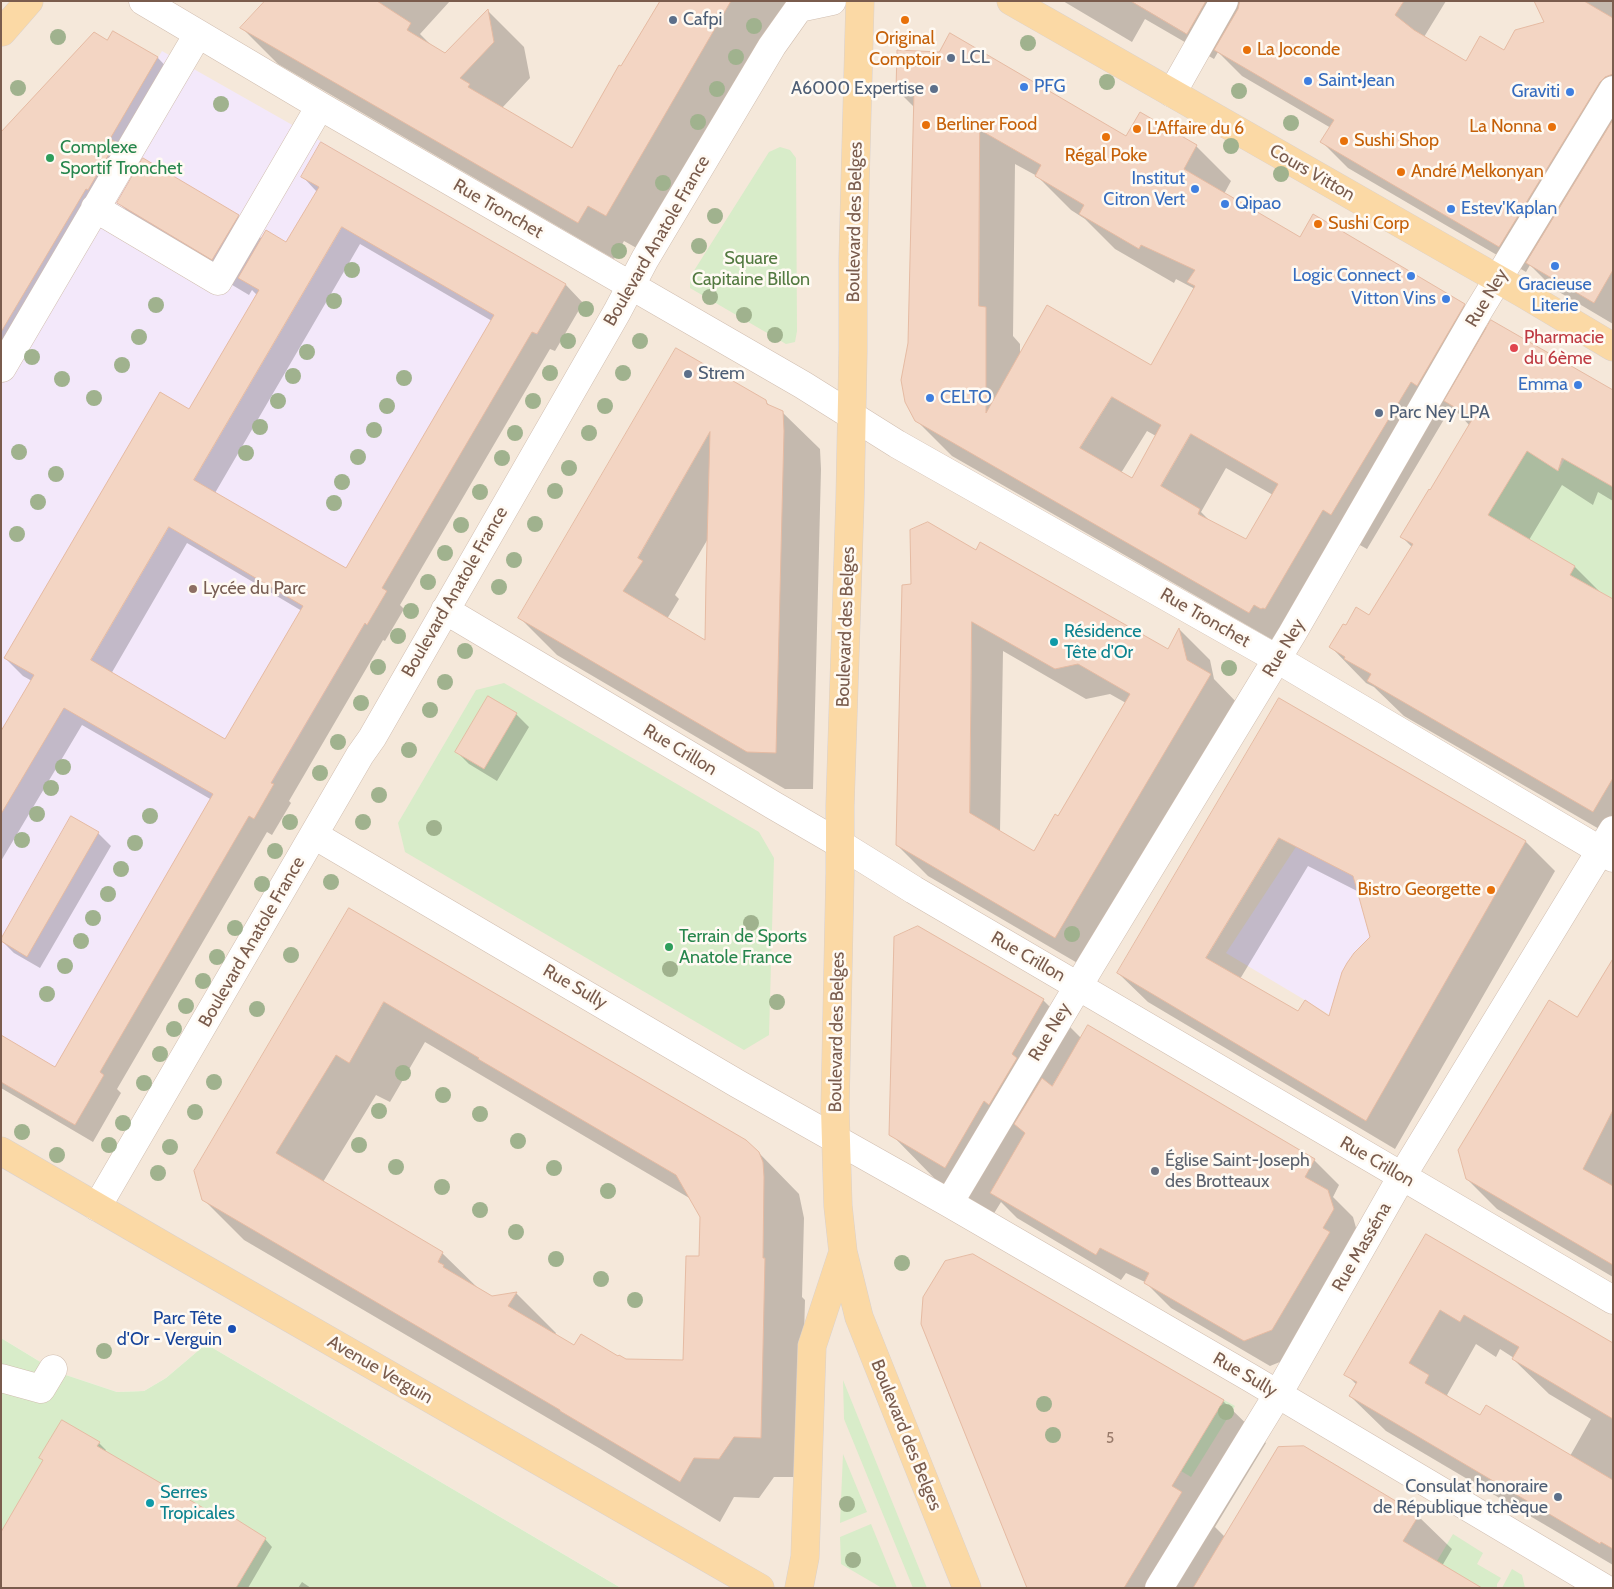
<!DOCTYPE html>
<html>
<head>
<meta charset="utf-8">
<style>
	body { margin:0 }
	#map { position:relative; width:1614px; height:1589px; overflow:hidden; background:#fdf6ec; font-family:Cabin,sans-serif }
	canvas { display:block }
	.frame { position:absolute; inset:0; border:2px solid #7a5c4d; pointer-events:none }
</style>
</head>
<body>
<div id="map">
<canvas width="1614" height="1589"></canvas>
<div class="frame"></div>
</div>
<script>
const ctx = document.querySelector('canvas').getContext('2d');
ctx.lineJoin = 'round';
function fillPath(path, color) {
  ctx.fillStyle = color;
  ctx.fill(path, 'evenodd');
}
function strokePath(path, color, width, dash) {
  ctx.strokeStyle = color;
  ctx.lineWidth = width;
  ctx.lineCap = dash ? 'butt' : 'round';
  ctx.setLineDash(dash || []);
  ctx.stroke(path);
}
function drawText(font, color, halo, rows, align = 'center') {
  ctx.font = font + ' Cabin,sans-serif';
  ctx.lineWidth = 5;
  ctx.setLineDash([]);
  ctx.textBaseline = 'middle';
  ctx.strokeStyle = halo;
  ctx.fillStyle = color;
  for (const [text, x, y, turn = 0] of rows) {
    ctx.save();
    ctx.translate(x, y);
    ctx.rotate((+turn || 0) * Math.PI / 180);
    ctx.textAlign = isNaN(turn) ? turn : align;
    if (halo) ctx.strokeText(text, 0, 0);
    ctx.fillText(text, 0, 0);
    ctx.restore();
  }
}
const residential = new Path2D(`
	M1,1H1613V1588H621L206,1344L166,1378L144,1391L117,1392L57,1372L1,1338Z`);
const education = new Path2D(`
	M162,51L310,135L566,284L537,335L532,332L382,588L387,591L367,625L365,624L272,783L249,816L100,1071L104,1075L75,1125L1,1082V331L4,329L1,328L11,310L14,311L16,309L13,307L23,290L26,291L27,289L25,287L35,270L38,271V269L36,268L47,250L49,251L50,249L87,187L83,185Z
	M1315,818L1377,902L1463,952L1402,1058L1226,953Z`);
const green = new Path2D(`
	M780,147L790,150L796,158L797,331L795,342L786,344L690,288V277L769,152Z
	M1529,428L1543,461L1558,471L1565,459L1613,487V599L1514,543L1484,522L1526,452Z
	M504,683L759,832L774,858L769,1035L744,1050L405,852L398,823L476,690Z
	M1,1338L57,1372L117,1392L144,1391L166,1378L206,1344L621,1588H1Z
	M843,1380L927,1588H913L844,1419Z
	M1224,1400L1235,1406L1191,1477L1181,1471Z
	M843,1454L867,1512L840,1523Z
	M871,1524L897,1588H882L841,1564L840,1537Z
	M1453,1534L1483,1553L1477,1564L1501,1578L1497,1584V1588H1473L1437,1561Z
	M1512,1569L1522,1575L1525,1588H1502Z`);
const shadow = new Path2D(`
	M267,1H450L420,34L434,48L446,54L488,11L524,47L530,78L502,108L573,149L661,1H789L642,251L624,241L614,259L278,64L242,28Z
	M1063,1H1446L1424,37L1466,62L1504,52L1545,22L1536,1H1613V324L1554,289L1530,265L1526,272L1348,168L1322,142L1331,128L1242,76L1218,52L1214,59L1145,19L1132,42Z
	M113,32L158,58L175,76L1,377V134L108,41Z
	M898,51L1126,137L1196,146L1231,181L1224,194L1300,239L1464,305L1488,329L1613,392V501L1598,492L1593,505L1562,485L1529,540L1575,567L1603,595L1613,601V837L1404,716L1374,687L1366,683L1331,647L1347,626L1370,617L1412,547L1402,537L1470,426L1457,412L1453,419L1446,416L1367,549L1358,544L1285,647L952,456L916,420L909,343L914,107L897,90ZM1015,164L1037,176L1071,210L1085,219L1115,249L1174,283L1176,279L1195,289L1152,367L1020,355V344L1013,336ZM1147,431L1156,436L1133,479L1121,473ZM1226,468L1273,495L1246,541L1213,524L1201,512Z
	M322,143L566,285L583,303L555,351L550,349L400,605L404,609L385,641L383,640L289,801L291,803L272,835L267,832L117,1089L121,1093L93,1142L1,1088V1036L55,1068L212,800L82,725L1,861V733L32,681L23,676L5,658L190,411L257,295L252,290L249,295L155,239L119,203L238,216L262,239L286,244L317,192L303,177ZM360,244L492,321L347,569L215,493ZM187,543L302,611L225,741L111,674Z
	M676,350L765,401L771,407L782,412L820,449L821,469L813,789H785L557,655L520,618ZM709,537L706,642L667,619L679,599L675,595Z
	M976,552L1168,651L1180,630L1210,660L1214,679L1240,706L1086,968L928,876L897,845L912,586ZM1003,651L1086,699L1110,694L1126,703L1058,818L1034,852L1000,832Z
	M1280,700L1526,842L1555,871L1395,1149L1148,1002L1118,973ZM1308,866L1359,892L1372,937L1330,1018L1298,1013L1240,979Z
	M516,714L529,727L497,781L469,764L457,752Z
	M98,833L111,846L40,968L14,953L2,941Z
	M349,909L759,1153L799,1194L804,1218L802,1297L805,1300L800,1477H774L759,1498L734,1497L720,1522L599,1448L244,1240L203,1199ZM425,1042L691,1199L701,1217L700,1258L685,1361L626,1360L575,1347L555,1335L556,1333L516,1293L491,1298L482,1292L442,1253L323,1182L376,1095L390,1102Z
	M918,927L1043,1000L1081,1038L1314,1160L1339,1185L1333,1197L1353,1217L1358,1235L1297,1355L1270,1366L1171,1308L1145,1282L1126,1273L1121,1280L1017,1218L1001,1202L993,1215L939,1183L891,1134Z
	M1613,960V1277L1497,1209L1467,1179L1577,1018Z
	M1426,1236L1613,1345V1565L1386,1431L1350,1396L1357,1385L1346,1374ZM1476,1344L1496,1357L1500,1349L1514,1358L1513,1359L1549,1394L1591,1419L1570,1456L1480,1416L1451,1399L1447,1395Z
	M1223,1401L1266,1443L1215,1527L1225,1537L1418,1516L1452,1549L1442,1566L1475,1588H1028Z
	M99,1443L106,1450L105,1452L225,1522L265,1539L272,1547L248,1588H1Z
	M302,1582L311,1588H298Z`);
const building = new Path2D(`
	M265,1H377L411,23L407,30L445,53L488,9L494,42L460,78L470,84L468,87L572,148L619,65L621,66L660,1H731L606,216L588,206L578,223L240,28Z
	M1131,1H1206L1187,34Z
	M1240,1H1404L1395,15L1414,30L1466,61L1480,36L1504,50L1515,30L1544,22L1534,1H1584L1613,18V74L1605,77L1600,82L1499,247L1320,142L1334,120L1214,50L1238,9Z
	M113,31L158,57L110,139L116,142L88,190L86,189L1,332V132L94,32L107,40Z
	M950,33L1126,136L1140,112L1197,145L1184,169L1300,237L1313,214L1465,304L1417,386L1411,382L1331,515L1323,510L1265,609L1263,608L1261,609L1254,605L1249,613L915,421L905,402L901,380L908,343L914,91L896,90L897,50L939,52ZM980,130L1041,165L1035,176L1084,205L1079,214L1139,249L1141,245L1195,270L1187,282L1195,286L1151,365L1047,305L986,413V307L979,306ZM1112,397L1161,425L1132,478L1080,448ZM1191,434L1278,484L1246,539L1198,514L1200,509L1161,486Z
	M1613,120V270L1594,303L1526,263Z
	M321,142L566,284L537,334L532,332L382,588L387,591L367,625L365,623L271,783L274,784L254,819L249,816L100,1072L104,1075L75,1125L1,1082V1035L55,1067L213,794L64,708L1,814V731L34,675L4,658L160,392L189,409L259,290L238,278L266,230L286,242L319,187L301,177ZM342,227L494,315L346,568L194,480ZM169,527L303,606L225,739L91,660Z
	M143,158L239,215L212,260L117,203Z
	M1491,320L1613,390V487L1562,458L1558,471L1527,451L1488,515L1575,566L1570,575L1613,599V778L1593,812L1367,681L1371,674L1344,659L1345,657L1329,647L1343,624L1346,625L1356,607L1369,615L1413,544L1400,537L1429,489L1430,490L1473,418L1444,401Z
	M676,348L766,400L767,404L783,411L784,431L776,753L747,752L518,618ZM710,432L706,580L705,640L623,591L643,561L638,558Z
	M928,522L976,550L980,542L1168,649L1179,628L1187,660L1211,674L1055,938L896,845L902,585L911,584L910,530ZM972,622L1055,669L1078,664L1130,694L1058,816L1055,814L1034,851L970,813Z
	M488,696L517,713L484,769L455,752Z
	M1279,698L1526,841L1366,1121L1117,973ZM1279,838L1353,876L1370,937L1354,953L1347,963L1342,972L1329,1016L1305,1000L1298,1011L1206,958Z
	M71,816L99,832L27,957L1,941V939Z
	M349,908L746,1140L759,1152L763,1162L764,1177L763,1258H765L761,1438L734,1437L719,1459L694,1458L680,1482L560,1411V1410L202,1200L194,1171ZM384,1002L479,1058L478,1059L676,1175L700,1217L699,1256H686L683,1360L626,1359L619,1355L618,1356L581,1334L574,1345L508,1306L517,1292L492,1296L443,1267L444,1265L438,1262L443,1252L276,1153L336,1055L349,1063Z
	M918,926L1044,999L1012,1054L1017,1058L989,1105L984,1101L945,1168L889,1135L894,937Z
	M1613,959V1110L1583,1169L1613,1186V1265L1466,1179L1458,1150L1549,1000L1577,1017Z
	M1088,1025L1315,1159L1305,1177L1328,1190L1334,1209L1323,1228L1330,1232L1272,1330L1244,1341L1144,1283L1149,1273L1100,1248L1096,1255L990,1193L1025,1133L1014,1124L1042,1078L1052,1086Z
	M1426,1234L1613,1343V1419L1512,1359L1519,1347L1464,1315L1460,1322L1440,1310L1409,1363L1429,1375L1425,1383L1480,1415L1486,1405L1613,1480V1549L1601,1542L1600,1544L1349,1396L1357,1382L1344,1375Z
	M973,1254L1224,1400L1172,1486L1182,1492L1124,1588H1027L921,1324L923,1297L945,1261Z
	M62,1420L100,1442L97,1446L224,1520L228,1514L266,1538L236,1588H1V1532L43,1460L39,1458Z
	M1304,1446L1419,1515L1403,1541L1482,1588H1193L1278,1447Z`);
const minor = new Path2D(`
	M143,1L320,106L803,385L897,444L1277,659L1613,858
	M1172,93L1224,1
	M95,208L218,281L320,106
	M2,368L198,34
	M445,610L773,805L840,844L914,890L1613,1300
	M314,835L738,1084L949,1203L1249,1377L1604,1588
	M949,1203L1092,963L1292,634L1479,310L1613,90
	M97,1207L360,755L372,738L617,312L645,259L772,46L799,8L832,1
	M1,1378L41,1389L53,1369
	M1159,1588L1278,1394L1402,1176L1613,830`);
const major = new Path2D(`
	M860,1L853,259V351L850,499L840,806V874L835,1109L838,1206L843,1252L859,1317L967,1588
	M1011,1L1524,294L1613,347
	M2,32L29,1
	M1,1151L168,1248L760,1588
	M799,1588L805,1557L812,1346L843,1252`);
const trees = [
	[754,26],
	[58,37],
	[1028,43],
	[736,57],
	[1107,82],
	[18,88],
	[717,89],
	[1239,91],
	[221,104],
	[698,122],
	[1291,123],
	[1231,146],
	[1281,174],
	[663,183],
	[715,216],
	[699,246],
	[619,251],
	[352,270],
	[710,297],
	[334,301],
	[156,305],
	[586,309],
	[744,315],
	[775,335],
	[139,337],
	[568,341],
	[640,341],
	[307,352],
	[32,357],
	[122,365],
	[550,373],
	[623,373],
	[293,376],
	[404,378],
	[62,379],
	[94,398],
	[278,401],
	[533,401],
	[387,406],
	[605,406],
	[260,427],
	[374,430],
	[515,433],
	[589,433],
	[19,452],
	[246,453],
	[358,457],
	[502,458],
	[569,468],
	[56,474],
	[342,482],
	[555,491],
	[480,492],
	[38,502],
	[334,503],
	[535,524],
	[461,525],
	[17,534],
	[445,553],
	[514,560],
	[428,582],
	[499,587],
	[411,611],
	[398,636],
	[465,651],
	[378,667],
	[1229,668],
	[445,682],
	[361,703],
	[430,710],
	[338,742],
	[409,750],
	[63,767],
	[320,773],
	[51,788],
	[379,795],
	[37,814],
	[150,816],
	[290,822],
	[363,822],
	[434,828],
	[22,840],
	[135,843],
	[275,851],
	[121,869],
	[331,882],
	[262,884],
	[108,894],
	[93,918],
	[751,923],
	[235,928],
	[1072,934],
	[81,941],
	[291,955],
	[217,957],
	[65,966],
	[670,969],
	[203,981],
	[47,994],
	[777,1002],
	[186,1006],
	[257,1009],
	[174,1029],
	[160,1054],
	[403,1073],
	[214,1082],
	[144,1083],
	[443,1095],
	[379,1111],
	[195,1112],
	[480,1114],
	[123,1123],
	[22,1132],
	[518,1141],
	[109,1145],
	[359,1145],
	[170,1147],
	[57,1155],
	[396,1167],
	[554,1168],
	[158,1173],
	[442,1187],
	[608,1191],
	[480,1210],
	[516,1232],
	[556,1259],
	[902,1263],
	[601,1279],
	[635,1300],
	[104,1351],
	[1044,1404],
	[1226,1412],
	[1053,1435],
	[847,1504],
	[853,1560]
];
const markers = [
	[673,20,5,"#5c6f8a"],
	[905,20,5,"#e8710a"],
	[1247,50,5,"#e8710a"],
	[951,58,5,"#5c6f8a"],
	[1308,81,5,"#3f7fe0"],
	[1024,87,5,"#3f7fe0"],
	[934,89,5,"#5c6f8a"],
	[1570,92,5,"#3f7fe0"],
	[926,125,5,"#e8710a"],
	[1552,127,5,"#e8710a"],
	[1137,129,5,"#e8710a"],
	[1106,137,5,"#e8710a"],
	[1344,141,5,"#e8710a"],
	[50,158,5,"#2e9e5b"],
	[1401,172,5,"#e8710a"],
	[1195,189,5,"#3f7fe0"],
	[1225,204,5,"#3f7fe0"],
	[1451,209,5,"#3f7fe0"],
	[1318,224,5,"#e8710a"],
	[1555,266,5,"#3f7fe0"],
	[1411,276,5,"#3f7fe0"],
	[1446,299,5,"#3f7fe0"],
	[1514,348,5,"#e0444e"],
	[688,374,5,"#5c6f8a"],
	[1578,385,5,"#3f7fe0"],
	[930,398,5,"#3f7fe0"],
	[1379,413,5,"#5c6f8a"],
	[193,589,5,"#8d6e63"],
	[1054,642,5,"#0f9aa8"],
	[1491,890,5,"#e8710a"],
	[669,947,5,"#2e9e5b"],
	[1155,1171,5,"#6b7280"],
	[232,1329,5,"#1a4fb4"],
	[1558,1497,5,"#5c6f8a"],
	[150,1503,5,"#0f9aa8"]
];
const numberNames = [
	["5",1110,1439]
];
const serviceNames = [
	["Cafpi",683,20],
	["LCL",961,58],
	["A6000 Expertise",924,89,"right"],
	["Strem",698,374],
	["Parc Ney LPA",1389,413],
	["Consulat honoraire",1548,1487,"right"],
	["de République tchèque",1548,1508,"right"]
];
const foodNames = [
	["Original",905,39,"center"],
	["Comptoir",905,60,"center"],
	["La Joconde",1257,50],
	["Berliner Food",936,125],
	["La Nonna",1542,127,"right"],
	["L'Affaire du 6",1147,129],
	["Sushi Shop",1354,141],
	["Régal Poke",1106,156,"center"],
	["André Melkonyan",1411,172],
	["Sushi Corp",1328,224],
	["Bistro Georgette",1481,890,"right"]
];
const shopNames = [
	["Saint•Jean",1318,81],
	["PFG",1034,87],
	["Graviti",1560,92,"right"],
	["Institut",1185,179,"right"],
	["Citron Vert",1185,200,"right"],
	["Qipao",1235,204],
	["Estev'Kaplan",1461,209],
	["Logic Connect",1401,276,"right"],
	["Gracieuse",1555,285,"center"],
	["Literie",1555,306,"center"],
	["Vitton Vins",1436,299,"right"],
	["Emma",1568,385,"right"],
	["CELTO",940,398]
];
const leisureNames = [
	["Complexe",60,148],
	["Sportif Tronchet",60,169],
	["Terrain de Sports",679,937],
	["Anatole France",679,958]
];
const streetNames = [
	["Cours Vitton",1312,173,30],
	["Rue Tronchet",498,209,30],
	["Boulevard des Belges",855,222,-89],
	["Boulevard Anatole France",657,241,-60],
	["Rue Ney",1487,298,-59],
	["Boulevard Anatole France",455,592,-60],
	["Rue Tronchet",1205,618,30],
	["Boulevard des Belges",846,627,-88],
	["Rue Ney",1284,648,-59],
	["Rue Crillon",680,750,31],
	["Boulevard Anatole France",252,942,-60],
	["Rue Crillon",1028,957,30],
	["Rue Sully",575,987,30],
	["Boulevard des Belges",837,1032,-89],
	["Rue Ney",1050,1032,-59],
	["Rue Crillon",1377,1162,30],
	["Rue Masséna",1362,1247,-60],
	["Avenue Verguin",380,1370,30],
	["Rue Sully",1245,1375,30],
	["Boulevard des Belges",906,1435,68]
];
const parkNames = [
	["Square",751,259],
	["Capitaine Billon",751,280]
];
const healthNames = [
	["Pharmacie",1524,338],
	["du 6ème",1524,359]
];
const educationNames = [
	["Lycée du Parc",203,589]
];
const cultureNames = [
	["Résidence",1064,632],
	["Tête d'Or",1064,653],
	["Serres",160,1493],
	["Tropicales",160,1514]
];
const worshipNames = [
	["Église Saint-Joseph",1165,1161],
	["des Brotteaux",1165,1182]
];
const transitNames = [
	["Parc Tête",222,1319],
	["d'Or - Verguin",222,1340]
];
fillPath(residential, '#f5e8da');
fillPath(education, '#f3e8fa');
fillPath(green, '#d8ecc9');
fillPath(shadow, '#0003');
fillPath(building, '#f3d5c3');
strokePath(building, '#e6bba3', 1);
strokePath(minor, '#d1beb0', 29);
strokePath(major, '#dad1cd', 29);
strokePath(minor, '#fff', 28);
strokePath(major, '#fbd9a5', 28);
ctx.fillStyle = '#a0b28e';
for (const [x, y] of trees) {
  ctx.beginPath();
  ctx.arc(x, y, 8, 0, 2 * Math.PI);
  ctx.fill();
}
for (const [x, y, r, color] of markers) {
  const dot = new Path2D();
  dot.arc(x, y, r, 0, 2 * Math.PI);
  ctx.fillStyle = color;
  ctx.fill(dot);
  strokePath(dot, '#fffaf3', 2);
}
drawText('15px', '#987a6a', null, numberNames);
drawText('18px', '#4e5e75', '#fffaf3', serviceNames, 'left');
drawText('18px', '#c56008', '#fffaf3', foodNames, 'left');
drawText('18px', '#366cbe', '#fffaf3', shopNames, 'left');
drawText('18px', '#27864d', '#fffaf3', leisureNames, 'left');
drawText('18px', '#7a5c4d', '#fffaf3', streetNames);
drawText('18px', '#537a41', '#fffaf3', parkNames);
drawText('18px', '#be3a42', '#fffaf3', healthNames, 'left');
drawText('18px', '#785e54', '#fffaf3', educationNames, 'left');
drawText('18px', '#0d838f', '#fffaf3', cultureNames, 'left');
drawText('18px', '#5b616d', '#fffaf3', worshipNames, 'left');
drawText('18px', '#164399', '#fffaf3', transitNames, 'right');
</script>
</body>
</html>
